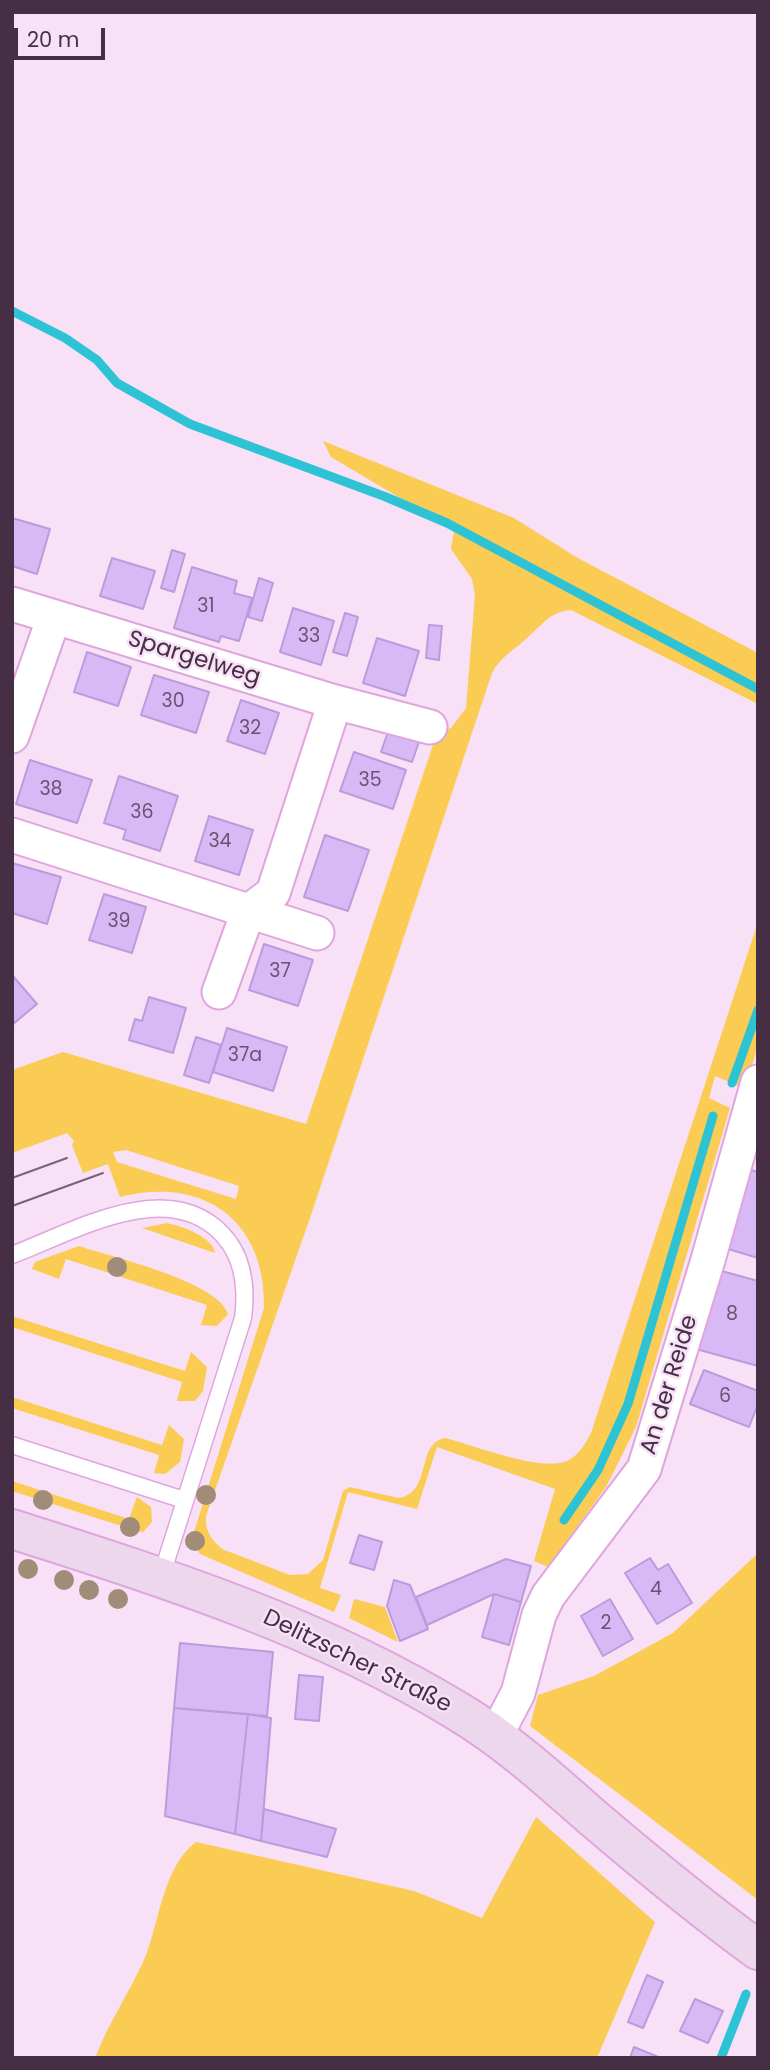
<!DOCTYPE html>
<html>
<head>
<meta charset="utf-8">
<style>
	body { margin:0 }
	#map { position:relative; width:770px; height:2070px; overflow:hidden; background:#f8e0f7; font-family:Poppins,sans-serif }
	canvas { display:block }
	.frame { position:absolute; inset:0; border:14px solid #462f45; pointer-events:none }
	.scale { position:absolute; left:14px; top:28px; width:91px; height:32px; box-sizing:border-box; border:4px solid #462f45; border-top:0; padding-left:9px; font-size:21px; line-height:24px; white-space:nowrap; color:#462f45; -webkit-text-stroke:5px #f8e0f7; paint-order:stroke }
</style>
</head>
<body>
<div id="map">
<canvas width="770" height="2070"></canvas>
<div class="frame"></div>
<div class="scale">20 m</div>
</div>
<script>
const ctx = document.querySelector('canvas').getContext('2d');
ctx.lineJoin = 'round';
function fillPath(path, color) {
  ctx.fillStyle = color;
  ctx.fill(path, 'evenodd');
}
function strokePath(path, color, width, dash) {
  ctx.strokeStyle = color;
  ctx.lineWidth = width;
  ctx.lineCap = dash ? 'butt' : 'round';
  ctx.setLineDash(dash || []);
  ctx.stroke(path);
}
function drawText(font, color, halo, rows, align = 'center') {
  ctx.font = font + ' Poppins,sans-serif';
  ctx.lineWidth = 5;
  ctx.setLineDash([]);
  ctx.textBaseline = 'middle';
  ctx.strokeStyle = halo;
  ctx.fillStyle = color;
  for (const [text, x, y, turn = 0] of rows) {
    ctx.save();
    ctx.translate(x, y);
    ctx.rotate((+turn || 0) * Math.PI / 180);
    ctx.textAlign = isNaN(turn) ? turn : align;
    if (halo) ctx.strokeText(text, 0, 0);
    ctx.fillText(text, 0, 0);
    ctx.restore();
  }
}
const green = new Path2D(`
	M323,441L514,518L576,557L758,653V704L571,610C550,612 543,624 528,637C515,650 501,656 492,673L311,1215L206,1516C205,1532 211,1539 222,1549L290,1575L308,1574L323,1560L343,1491L350,1487L399,1498C433,1492 415,1444 445,1438C474,1445 539,1472 567,1461C578,1456 586,1443 591,1433L758,922C758,968 770,1050 741,1087L715,1076L709,1098L730,1108L636,1427L606,1487L548,1567L534,1561L555,1489L437,1447L417,1509L348,1492L320,1588L341,1595L334,1612L200,1554L196,1548L194,1532L264,1308C266,1220 203,1176 120,1197L108,1164L83,1173L72,1145L74,1141L67,1133L12,1153V1070L63,1052L306,1124L437,733L451,728L466,708L475,595L472,579L451,549L454,530L331,457ZM126,1150L239,1186L236,1199L117,1162L113,1152Z
	M167,1223C182,1226 213,1237 215,1253L142,1228Z
	M79,1246C111,1257 218,1281 228,1314L217,1326L201,1325L207,1305L66,1259L59,1279L32,1269L35,1262Z
	M12,1316L185,1371L191,1352L207,1367L203,1391L195,1401H177L182,1382L12,1327Z
	M12,1397L162,1445L169,1425L184,1439L180,1462L165,1474L154,1473L159,1455L12,1408Z
	M12,1481L129,1519L137,1497L151,1507L152,1522L143,1532L137,1531L12,1491Z
	M758,1553V1900L530,1726L538,1695L594,1676L673,1633Z
	M354,1599L385,1607L398,1642L349,1618Z
	M536,1817L655,1922L597,2058H95C108,2024 129,1993 144,1960C160,1922 162,1868 196,1842L414,1891L482,1918Z`);
const stream = new Path2D(`
	M12,311L65,338L97,360L117,383L190,424L386,497L447,523L758,689
	M732,1083L758,1010
	M564,1520L598,1470L628,1404L713,1116
	M721,2058L746,1994`);
const building = new Path2D(`
	M12,518L50,529L37,574L12,566Z
	M172,550L185,554L174,592L161,588Z
	M112,558L155,571L143,609L100,596Z
	M192,567L237,581L234,593L252,598L239,641L221,636L219,642L174,628Z
	M259,578L273,583L262,621L248,617Z
	M293,608L334,621L321,665L280,652Z
	M345,613L358,617L347,656L333,652Z
	M429,625L442,626L439,660L426,658Z
	M377,638L419,651L405,696L363,683Z
	M87,652L131,667L118,706L74,692Z
	M154,675L209,692L196,733L141,715Z
	M241,700L279,713L265,754L227,741Z
	M390,726L421,736L412,762L381,752Z
	M354,752L406,770L393,809L340,791Z
	M30,760L92,780L77,823L16,804Z
	M119,776L178,796L160,851L123,839L126,830L104,823Z
	M209,816L253,830L239,875L195,861Z
	M325,835L369,850L348,911L304,897Z
	M12,863L61,877L47,924L12,913Z
	M104,894L146,907L132,953L89,940Z
	M264,944L313,960L298,1006L249,990Z
	M12,975L37,1004L12,1025Z
	M149,997L186,1008L173,1053L129,1040L135,1019L142,1021Z
	M227,1028L287,1047L273,1091L213,1072Z
	M196,1037L221,1045L209,1083L184,1075Z
	M747,1169L758,1172V1258L725,1248Z
	M718,1270L758,1281V1366L696,1349Z
	M704,1370L758,1391V1404L749,1427L690,1404Z
	M359,1535L382,1542L374,1570L350,1563Z
	M650,1558L658,1570L668,1564L692,1603L657,1624L625,1573Z
	M506,1559L531,1566L521,1602L494,1594L427,1625L416,1597Z
	M394,1580L410,1585L428,1629L400,1641L387,1606Z
	M494,1594L521,1602L509,1645L482,1637Z
	M610,1599L633,1639L603,1656L581,1616Z
	M180,1643L273,1652L267,1716L174,1708Z
	M299,1675L323,1677L319,1721L295,1719Z
	M174,1708L248,1714L235,1834L165,1816Z
	M248,1714L271,1718L261,1841L235,1834Z
	M264,1809L336,1829L327,1857L261,1841Z
	M647,1975L663,1982L643,2028L628,2022Z
	M695,1999L723,2011L708,2043L680,2031Z
	M634,2047L661,2058H630Z`);
const lane = new Path2D(`
	M12,1255C73,1232 167,1176 222,1234C244,1257 247,1288 243,1318L161,1577
	M12,1445L184,1500`);
const street = new Path2D(`
	M12,604L335,702L430,727
	M12,736L54,617
	M12,835L317,933
	M219,992L248,912L273,893L335,702
	M495,1737L518,1693L539,1615L548,1596L644,1469L708,1260L758,1082`);
const secondary = new Path2D(`
	M12,1529C166,1578 320,1627 459,1712C507,1741 550,1780 592,1817C646,1863 700,1908 758,1950`);
const tram = new Path2D(`
	M12,1178L67,1158
	M12,1206L103,1173`);
const trees = [
	[117,1267],
	[206,1495],
	[43,1500],
	[130,1527],
	[195,1541],
	[28,1569],
	[64,1580],
	[89,1590],
	[118,1599]
];
const numberNames = [
	["31",206,607],
	["33",309,637],
	["30",173,702],
	["32",250,729],
	["35",370,781],
	["38",51,790],
	["36",142,813],
	["34",220,842],
	["39",119,922],
	["37",280,972],
	["37a",245,1056],
	["8",732,1315],
	["6",725,1397],
	["4",656,1590],
	["2",606,1624]
];
const streetNames = [
	["Spargelweg",194,659,17],
	["An der Reide",670,1385,-73],
	["Delitzscher Straße",357,1662,26]
];
fillPath(green, '#facc54');
strokePath(stream, '#2dc3d5', 9);
fillPath(building, '#d8b9f6');
strokePath(building, '#bc9bdc', 2);
strokePath(lane, '#dfa6dd', 19);
strokePath(street, '#dfa6dd', 37);
strokePath(secondary, '#dfa6dd', 42);
strokePath(lane, '#fff', 16);
strokePath(street, '#fff', 33);
strokePath(secondary, '#edd7ec', 38);
strokePath(tram, '#796278', 2);
ctx.fillStyle = '#a18b79';
for (const [x, y] of trees) {
  ctx.beginPath();
  ctx.arc(x, y, 10, 0, 2 * Math.PI);
  ctx.fill();
}
drawText('19px', '#6a5271', null, numberNames);
drawText('23px', '#462f45', '#f8e0f7', streetNames);
</script>
</body>
</html>
